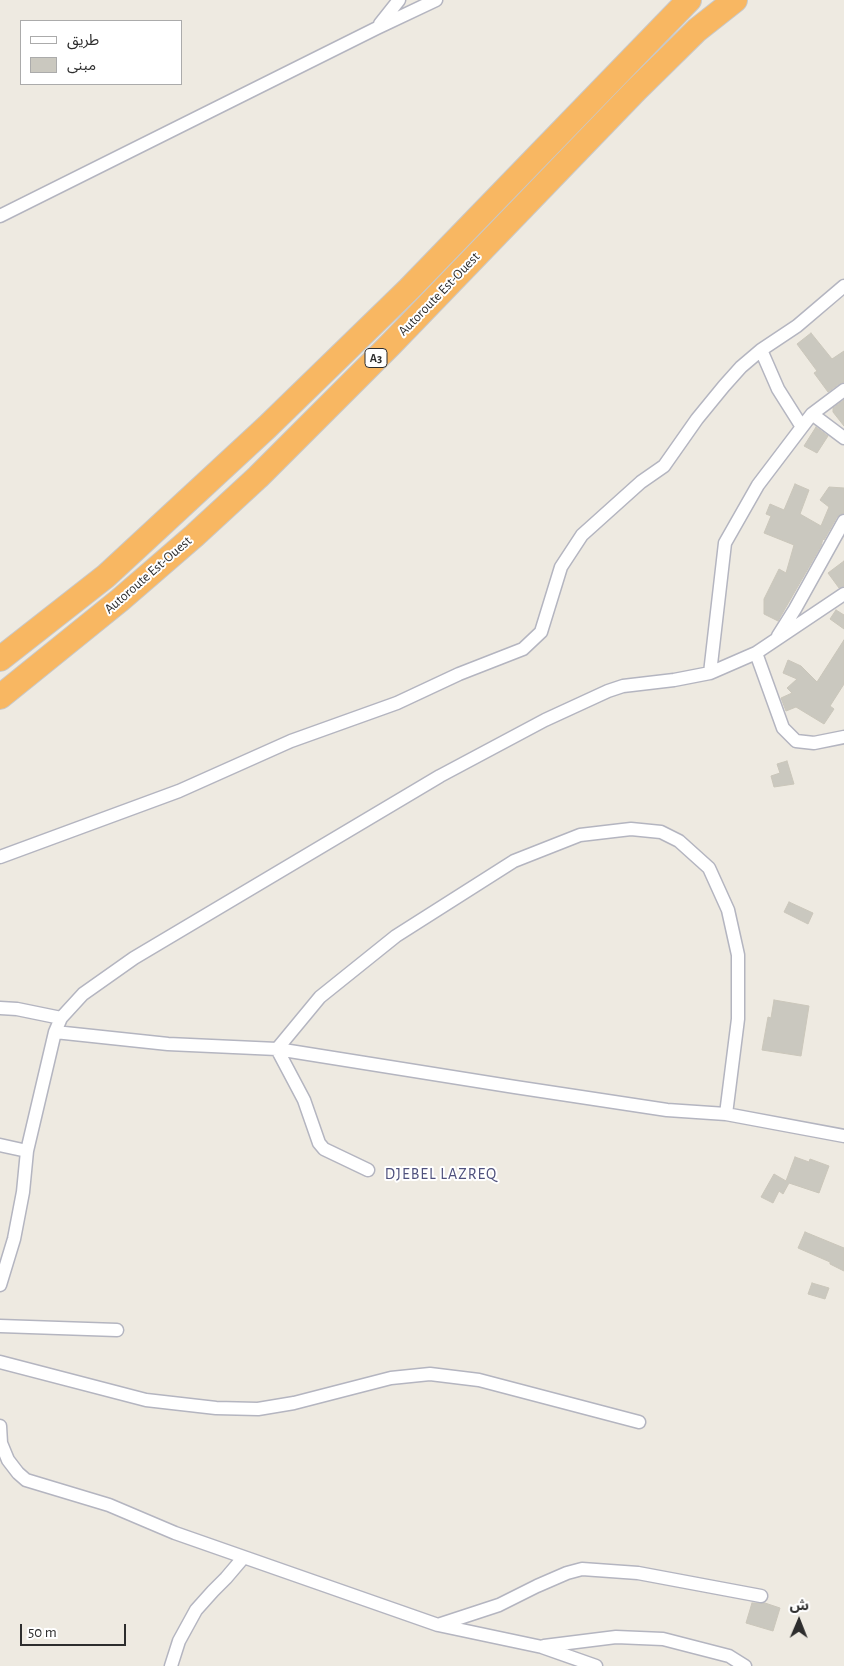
<!DOCTYPE html>
<meta charset="utf-8">
<style>
body{margin:0}
#map{position:relative;width:844px;height:1666px;overflow:hidden;background:#eeeae1;font-family:"Alegreya Sans","Noto Sans Arabic",sans-serif}
canvas{display:block}
.legend{position:absolute;left:20px;top:20px;width:162px;height:65px;box-sizing:border-box;background:#fff;border:1px solid #ababab;margin:0;padding:6px 9px;list-style:none;font-size:15px;color:#2d2d2d}
.legend li{display:flex;align-items:center;gap:10px;height:25px}
.legend b{width:25px;border:1px solid #ababab}
.north{position:absolute;left:774px;top:1596px;width:50px;height:50px;-webkit-text-stroke:4px #fff;paint-order:stroke;rotate:1deg;font-size:14px;font-weight:700;line-height:20px;text-align:center;color:#2d2d2d}
.north::after{content:'';display:block;margin:auto;width:18px;height:22px;background:#2d2d2d;clip-path:polygon(50% 0,100% 100%,50% 72%,0 100%)}
.scale{position:absolute;left:20px;top:1624px;width:106px;height:22px;box-sizing:border-box;border:2px solid #2d2d2d;border-top:0;padding-left:6px;font-size:15px;line-height:18px;white-space:nowrap;color:#2d2d2d;-webkit-text-stroke:4px #fff;paint-order:stroke}
</style>
<div id="map">
<canvas width="844" height="1666"></canvas>
<ul class="legend">
<li><b style="height:6px;background:#fff"></b>طريق</li>
<li><b style="height:14px;background:#cac8bf"></b>مبنى</li>
</ul>
<div class="north">ش</div>
<div class="scale">50 m</div>
</div>
<script>
const c = document.querySelector('canvas').getContext('2d');
c.lineJoin = 'round';
function fillPath(path, color) { c.fillStyle = color; c.fill(path, 'evenodd'); }
const toPath = rows => new Path2D(rows.map(r => 'M' + r).join(''));
function strokePath(path, color, width, dash) { c.strokeStyle = color; c.lineWidth = width; c.lineCap = dash ? 'butt' : 'round'; c.setLineDash(dash || []); c.stroke(path); }
function drawText(font, color, halo, rows, align = 'center') {
  c.font = font + ' "Alegreya Sans",sans-serif'; c.lineWidth = 4; c.setLineDash([]); c.textBaseline = 'middle'; c.strokeStyle = halo; c.fillStyle = color; for (const [text, x, y, turn = 0] of rows) {
    c.save(); c.translate(x, y); c.rotate((+turn || 0) * Math.PI / 180); c.textAlign = isNaN(turn) ? turn : align; if (halo) c.strokeText(text, 0, 0); c.fillText(text, 0, 0); c.restore();
  }
}
const building = toPath([
 [811,333,832,359,844,351,844,382,839,384,828,392,814,373,817,371,797,344,811,333],
 [844,400,844,426,833,412,833,408,844,400],
 [816,427,828,436,817,453,804,446,816,427],
 [795,484,809,490,800,514,821,526,829,507,820,500,829,487,844,488,844,513,837,517,824,540,823,539,821,546,778,621,764,614,764,599,779,569,786,573,794,545,764,533,771,516,766,514,770,504,784,510,795,484],
 [844,561,844,586,839,588,828,573,844,561],
 [836,610,844,615,844,629,830,619,836,610],
 [844,640,844,684,830,706,834,709,824,724,796,707,786,711,781,698,792,693,787,688,797,679,783,673,788,660,801,666,817,682,844,640],
 [787,761,794,784,774,787,771,776,780,773,777,764,787,761],
 [789,902,813,913,808,924,784,912,789,902],
 [774,1000,809,1006,801,1056,762,1050,768,1017,771,1018,774,1000],
 [795,1157,809,1162,810,1159,829,1166,819,1193,789,1183,783,1194,779,1191,773,1203,761,1197,774,1174,786,1181,795,1157],
 [805,1232,844,1248,844,1271,830,1264,830,1262,798,1248,805,1232],
 [812,1283,829,1288,825,1299,808,1294,812,1283],
 [752,1603,765,1603,780,1608,773,1631,746,1623,752,1603]
]);
fillPath(building, '#cac8bf');
strokePath(building, '#cac6ba', 1);
const street = toPath([
 [380,24,399,0],
 [0,216,377,28,436,0],
 [761,350,778,389,802,427],
 [812,414,844,438],
 [778,636,795,609,844,521],
 [756,653,783,728,796,741,814,743,844,737],
 [710,673,725,543,758,485,802,427,812,414,844,390],
 [0,857,179,791,291,741,397,703,459,674,523,649,541,632,561,567,582,535,641,482,664,466,697,419,724,386,741,367,761,350,797,326,844,286],
 [0,1008,17,1009,61,1018],
 [55,1032,168,1044,277,1049,515,1087,667,1110,726,1114,844,1136],
 [0,1145,27,1151],
 [368,1170,324,1149,319,1143,304,1100,277,1049,320,997,396,936,514,861,580,835,631,829,661,832,679,841,709,868,728,910,738,955,738,1019,726,1114],
 [0,1285,14,1239,23,1192,27,1151,55,1032,61,1018,83,994,134,958,440,776,545,720,608,691,623,686,674,680,710,673,756,653,844,594],
 [0,1326,117,1330],
 [0,1362,146,1400,216,1408,258,1409,294,1403,391,1378,430,1374,479,1380,639,1422],
 [0,1426,1,1443,8,1460,18,1473,26,1480,109,1505,175,1533,438,1625,542,1647,596,1666],
 [438,1625,499,1605,537,1586,567,1573,582,1569,638,1573,761,1596],
 [544,1646,616,1637,663,1639,729,1656,745,1666],
 [171,1666,179,1641,196,1610,213,1591,226,1578,243,1558]
]);
const highway = toPath([
 [0,659,106,576,267,427,409,289,689,0],
 [0,697,120,600,194,536,258,477,391,344,636,90,697,30,735,0]
]);
strokePath(street, '#b4b5c0', 15);
strokePath(highway, '#c8c8c8', 26);
strokePath(street, '#fff', 12);
strokePath(highway, '#f8b762', 24);
for (const [x, y, w] of [
 [376,358,22]
]) { const box = new Path2D(); box.roundRect(x - w / 2, y - 9.5, w, 19, 4); c.fillStyle = '#fff'; c.fill(box); strokePath(box, '#2d2d2d', 1); }
drawText('bold 12px', '#2d2d2d', null, [
 ["A3",376,358]
]);
drawText('14px', '#2d2d2d', '#fff', [
 ["Autoroute Est-Ouest",439,294,-46],
 ["Autoroute Est-Ouest",148,575,-41]
]);
c.letterSpacing = '1px';
drawText('16px', '#4f517d', '#fff', [
 ["DJEBEL LAZREQ",441,1174]
]);
c.letterSpacing = '0px';
</script>
